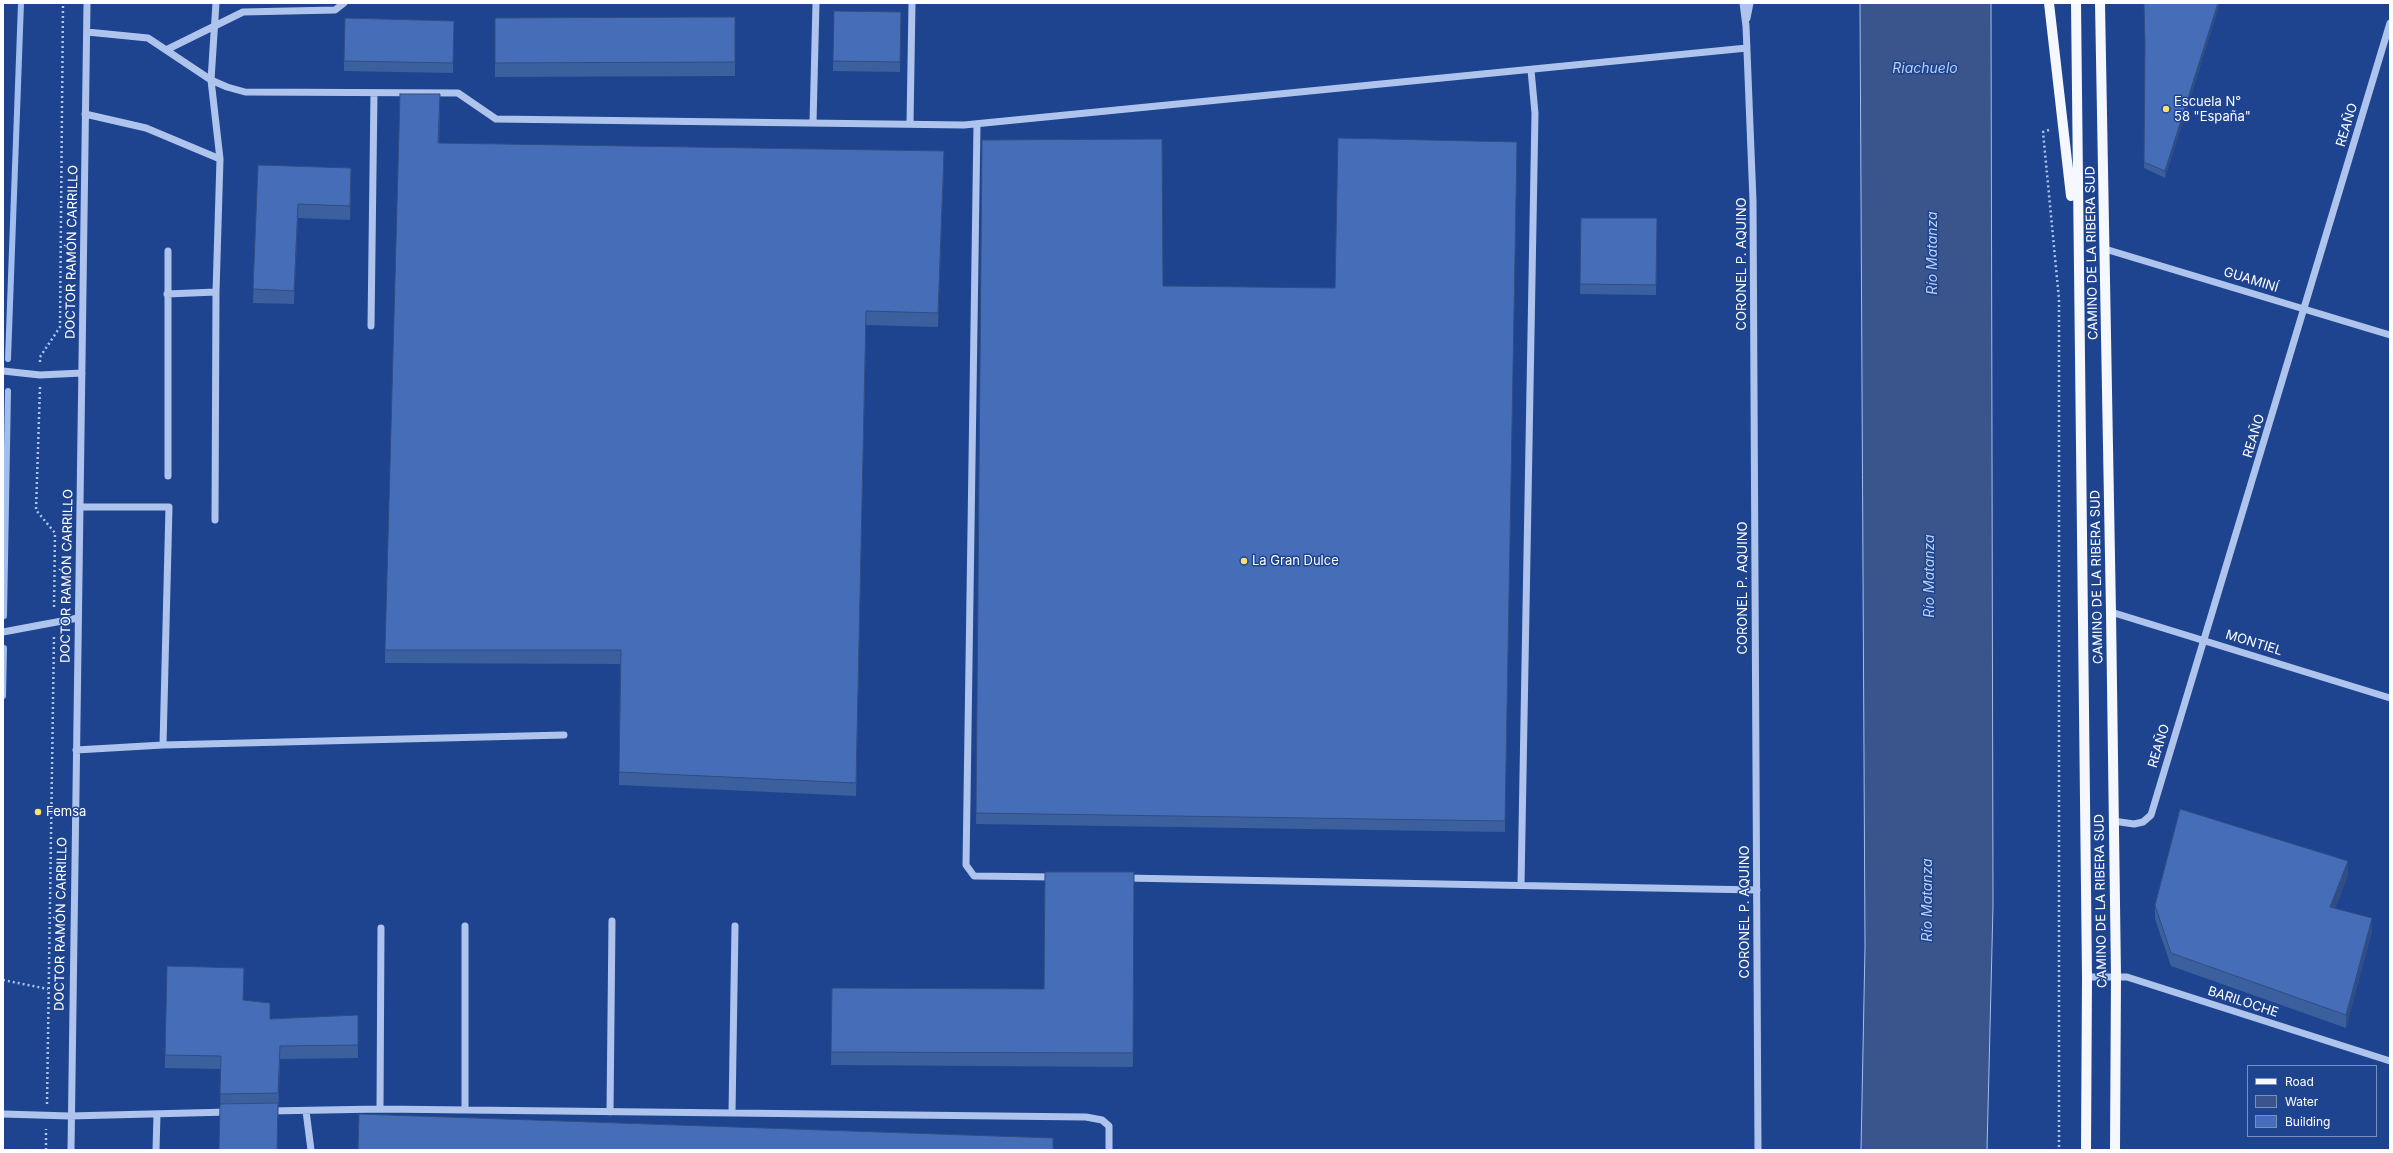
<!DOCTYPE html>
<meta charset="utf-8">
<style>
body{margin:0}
#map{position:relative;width:2393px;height:1153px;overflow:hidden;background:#1e4490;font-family:Inter,sans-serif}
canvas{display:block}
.frame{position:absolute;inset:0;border:4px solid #fff;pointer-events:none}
.legend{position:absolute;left:2247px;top:1065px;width:130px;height:72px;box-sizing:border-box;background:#1e4490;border:1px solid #788fbc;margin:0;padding:5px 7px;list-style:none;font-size:12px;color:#fff}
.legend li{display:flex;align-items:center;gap:8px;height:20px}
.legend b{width:20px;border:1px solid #788fbc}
</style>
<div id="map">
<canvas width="2393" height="1153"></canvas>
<div class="frame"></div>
<ul class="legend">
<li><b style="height:5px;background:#f5f8ff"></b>Road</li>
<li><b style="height:11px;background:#39558c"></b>Water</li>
<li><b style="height:11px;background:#466eb8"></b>Building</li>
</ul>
</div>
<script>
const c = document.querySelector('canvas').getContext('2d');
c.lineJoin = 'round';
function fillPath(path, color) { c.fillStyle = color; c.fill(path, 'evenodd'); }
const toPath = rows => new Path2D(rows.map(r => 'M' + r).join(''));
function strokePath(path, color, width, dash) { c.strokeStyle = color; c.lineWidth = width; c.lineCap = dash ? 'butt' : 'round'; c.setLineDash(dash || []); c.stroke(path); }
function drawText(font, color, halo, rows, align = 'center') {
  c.font = font + ' Inter,sans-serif'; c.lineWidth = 3; c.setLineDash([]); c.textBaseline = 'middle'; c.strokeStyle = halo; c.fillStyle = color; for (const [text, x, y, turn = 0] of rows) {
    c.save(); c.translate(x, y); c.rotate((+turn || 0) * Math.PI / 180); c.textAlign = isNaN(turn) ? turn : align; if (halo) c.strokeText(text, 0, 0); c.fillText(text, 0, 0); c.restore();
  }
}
const water = toPath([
 [1860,3,1991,3,1993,906,1987,1150,1861,1150,1865,947,1860,3]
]);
fillPath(water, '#39558c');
strokePath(water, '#a1beef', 1);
strokePath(toPath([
 [8,359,21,3],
 [4,616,8,391],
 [3,696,4,648]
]), '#a1beef', 6);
strokePath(toPath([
 [2049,130,2043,132,2059,299,2059,1150],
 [40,362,40,357,60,327,63,3],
 [40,387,36,510,55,533,54,610],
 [3,980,48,989],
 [47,1104,54,635],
 [46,1150,46,1129]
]), '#aec4ed', 2.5, [2, 3]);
strokePath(toPath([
 [216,3,211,80,220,159],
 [1743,3,1746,26,1753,201,1758,1150],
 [1747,18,1750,3],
 [87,32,148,38,211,80,227,87,245,92,458,93,496,119,964,125,1747,48],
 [166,50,243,12,335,10,344,3],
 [85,114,146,128,220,159,216,292,215,520],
 [813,123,816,3],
 [910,124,912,3],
 [977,124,966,865,974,876,1054,877],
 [2105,249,2390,335],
 [168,251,168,476],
 [167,294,216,292],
 [371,326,374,93],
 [3,371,40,375,82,373],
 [80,507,169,507,163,745],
 [2111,612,2390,698],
 [3,632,78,618],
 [76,750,163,745,564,735],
 [2113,821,2134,824,2143,822,2151,815,2390,23],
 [1125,878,1757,890],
 [1521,885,1535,113,1531,70],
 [2087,977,2127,977,2390,1061],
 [380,1109,381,928],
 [465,1110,465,926],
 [269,1111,380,1109,1086,1117,1102,1120,1109,1126,1109,1150],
 [306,1111,311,1150],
 [610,1112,612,921],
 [732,1113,735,926],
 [3,1114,70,1116,229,1112],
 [71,1150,87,3],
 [156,1150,157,1114]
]), '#aec4ed', 7);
strokePath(toPath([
 [2049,3,2071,196],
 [2076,3,2087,977,2086,1150],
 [2100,3,2111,612,2116,976,2115,1150]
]), '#f5f8ff', 10);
fillPath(toPath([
 [2144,3,2220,3,2165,178,2144,168,2145,48],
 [901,12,900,72,833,71,833,61],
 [735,17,735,76,495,77,495,18],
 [454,21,453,73,344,71,344,61],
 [440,107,439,144,944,164,938,327,866,325,856,796,619,785,620,664,385,663,385,650],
 [982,140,1163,286,1335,288,1517,142,1505,832,976,824],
 [258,165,351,182,350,220,298,218,294,304,253,303],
 [1581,218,1657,218,1656,295,1580,294],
 [1134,872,1133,1067,831,1065,832,988,1044,989],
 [2348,875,2335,908,2372,931,2346,1028,2171,966,2155,919,2155,905],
 [244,1000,270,1019,358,1015,358,1058,280,1059,277,1150,219,1150,221,1069,165,1068,165,1055]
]), '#3c5f9e');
fillPath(toPath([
 [2218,3,2220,3,2165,178,2165,171],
 [944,151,944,164,938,327,938,313],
 [351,168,351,182,350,220,350,206],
 [298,204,298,218,294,304,294,291],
 [2348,861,2348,875,2330,921,2330,907],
 [2372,918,2372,931,2346,1028,2346,1015]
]), '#314d81');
const building = toPath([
 [2144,3,2218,3,2165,171,2144,162,2145,43,2144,3],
 [834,11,901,12,900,62,833,61,834,11],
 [735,17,735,62,495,63,495,18,735,17],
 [345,18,454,21,453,63,344,61,345,18],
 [400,94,440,94,438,143,944,151,938,313,866,311,856,783,619,772,621,650,385,650,400,94],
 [1338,138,1517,142,1505,821,976,813,982,140,1162,139,1163,286,1335,288,1338,138],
 [258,165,351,168,350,206,298,204,294,291,253,289,258,165],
 [1581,218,1657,218,1656,285,1580,284,1581,218],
 [2180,809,2348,861,2330,907,2372,918,2346,1015,2171,953,2155,905,2180,809],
 [1045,872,1134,872,1133,1053,831,1052,832,988,1044,989,1045,872],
 [167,966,244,968,243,1000,270,1003,270,1019,358,1015,358,1045,280,1046,278,1093,220,1094,221,1056,165,1055,167,966],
 [278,1103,277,1150,219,1150,220,1104,278,1103],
 [359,1114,1053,1138,1053,1150,358,1150,359,1114]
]);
fillPath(building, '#466eb8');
strokePath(building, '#314d81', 1);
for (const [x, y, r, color] of [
 [2166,109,4,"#fce16d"],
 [1244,561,4,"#fce16d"],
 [38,812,4,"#fce16d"]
]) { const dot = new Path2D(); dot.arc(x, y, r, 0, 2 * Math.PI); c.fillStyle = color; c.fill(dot); strokePath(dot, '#1e4490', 1.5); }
drawText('13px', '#fff', '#1e4490', [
 ["Escuela N°",2174,102],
 ["58 \"España\"",2174,117],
 ["La Gran Dulce",1252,561],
 ["Femsa",46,812]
], 'left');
drawText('13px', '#fff', '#1e4490', [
 ["REAÑO",2347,125,-73],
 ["DOCTOR RAMÓN CARRILLO",72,252,-89],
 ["CAMINO DE LA RIBERA SUD",2092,253,-91],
 ["CORONEL P. AQUINO",1742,264,-90],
 ["GUAMINÍ",2251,280,17],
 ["REAÑO",2254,436,-73],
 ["DOCTOR RAMÓN CARRILLO",67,576,-89],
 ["CAMINO DE LA RIBERA SUD",2097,577,-91],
 ["CORONEL P. AQUINO",1743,588,-90],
 ["MONTIEL",2254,643,17],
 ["REAÑO",2159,746,-73],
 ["CAMINO DE LA RIBERA SUD",2101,901,-91],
 ["CORONEL P. AQUINO",1745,912,-90],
 ["DOCTOR RAMÓN CARRILLO",61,924,-89],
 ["BARILOCHE",2243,1002,18]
]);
drawText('italic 14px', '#bacff4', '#1e4490', [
 ["Riachuelo",1925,69],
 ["Río Matanza",1933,253,-90],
 ["Río Matanza",1930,576,-90],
 ["Río Matanza",1928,900,-90]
]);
</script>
